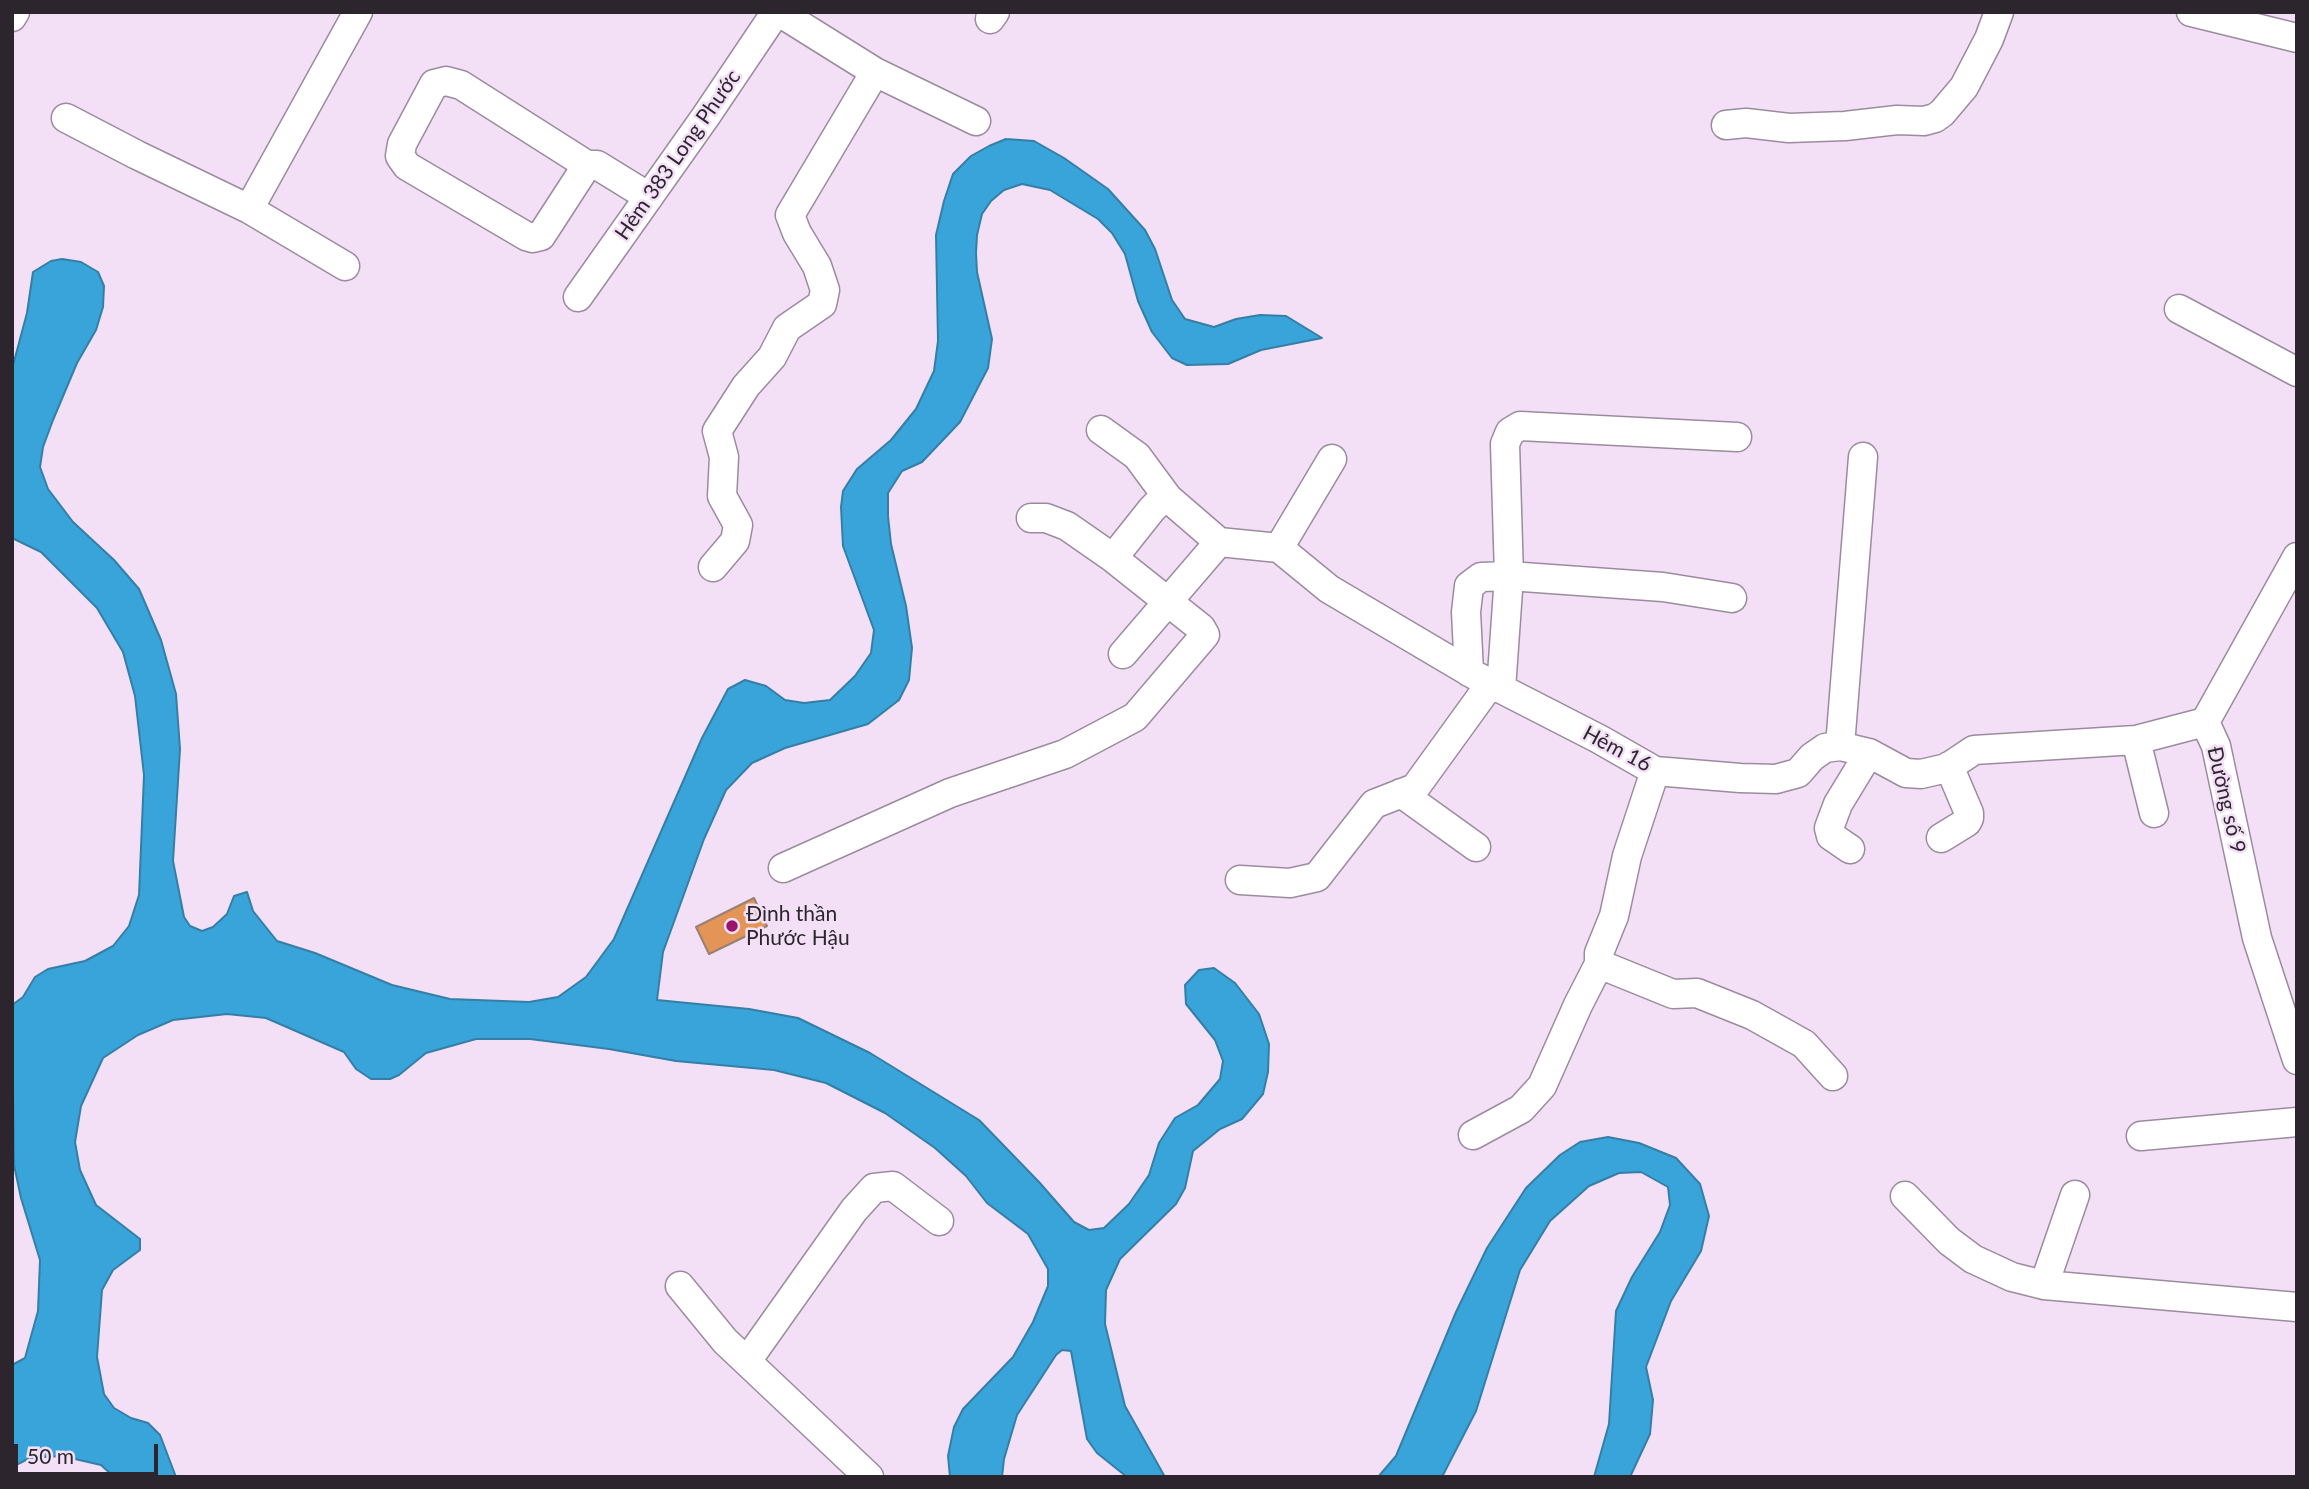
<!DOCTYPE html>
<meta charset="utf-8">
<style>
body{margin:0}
#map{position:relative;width:2309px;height:1489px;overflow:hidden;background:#f3e0f6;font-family:Lato,sans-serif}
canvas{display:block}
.frame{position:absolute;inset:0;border:14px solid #2c252d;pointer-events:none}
.scale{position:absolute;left:14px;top:1444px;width:144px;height:32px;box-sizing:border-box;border:4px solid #2c252d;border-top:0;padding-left:9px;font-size:21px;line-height:24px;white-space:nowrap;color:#2c252d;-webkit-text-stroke:5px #f3e0f6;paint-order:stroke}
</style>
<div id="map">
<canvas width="2309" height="1489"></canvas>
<div class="frame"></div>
<div class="scale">50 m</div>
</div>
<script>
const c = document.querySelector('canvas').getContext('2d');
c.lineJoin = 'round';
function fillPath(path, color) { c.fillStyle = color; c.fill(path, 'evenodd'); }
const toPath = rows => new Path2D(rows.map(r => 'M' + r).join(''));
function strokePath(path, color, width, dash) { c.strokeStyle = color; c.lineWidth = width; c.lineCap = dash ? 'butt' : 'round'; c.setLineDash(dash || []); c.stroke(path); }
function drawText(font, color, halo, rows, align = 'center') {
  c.font = font + ' Lato,sans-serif'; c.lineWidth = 5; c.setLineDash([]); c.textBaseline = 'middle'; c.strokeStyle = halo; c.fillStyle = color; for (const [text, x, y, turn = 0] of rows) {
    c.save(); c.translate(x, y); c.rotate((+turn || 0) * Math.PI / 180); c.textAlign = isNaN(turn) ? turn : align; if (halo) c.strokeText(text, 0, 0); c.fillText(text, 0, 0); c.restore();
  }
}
const water = toPath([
 [1006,139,1034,141,1064,158,1108,189,1145,230,1155,249,1172,300,1185,319,1214,327,1236,319,1260,315,1286,316,1322,338,1261,350,1228,364,1187,365,1172,358,1152,332,1138,301,1125,254,1112,233,1098,219,1050,190,1022,184,1004,190,991,201,982,214,977,235,976,253,977,272,992,339,988,368,960,422,922,462,902,471,888,493,888,516,891,544,906,606,912,648,909,680,899,700,868,724,785,748,752,763,726,790,704,839,663,952,657,1000,749,1009,798,1018,870,1053,979,1120,1039,1182,1074,1222,1089,1230,1104,1228,1129,1204,1149,1175,1159,1143,1175,1118,1198,1105,1220,1079,1223,1061,1215,1040,1186,1004,1185,985,1199,970,1214,968,1235,983,1259,1014,1269,1044,1268,1072,1263,1094,1242,1119,1220,1129,1193,1151,1185,1188,1176,1204,1120,1259,1106,1290,1105,1324,1125,1406,1165,1477,1127,1477,1097,1453,1087,1439,1071,1351,1062,1350,1056,1355,1017,1415,1004,1459,1002,1477,950,1477,948,1456,954,1427,963,1409,1013,1357,1033,1322,1048,1286,1048,1269,1028,1234,987,1203,966,1176,935,1148,885,1113,826,1083,774,1070,676,1061,609,1049,530,1039,476,1039,426,1053,399,1075,390,1079,371,1079,356,1069,344,1052,266,1018,227,1014,173,1020,138,1035,103,1058,81,1106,75,1142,80,1170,96,1205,140,1239,140,1250,113,1270,102,1290,97,1357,104,1394,114,1408,131,1418,148,1423,160,1435,176,1477,114,1477,101,1465,62,1456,30,1458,12,1467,12,1365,25,1358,38,1311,40,1260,21,1198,14,1165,12,1005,23,997,35,977,48,969,85,961,113,946,129,926,139,895,144,775,135,696,123,652,97,608,41,552,12,538,12,369,27,313,33,272,51,261,62,259,81,262,98,272,104,286,103,307,96,330,77,363,53,420,43,447,40,467,48,489,73,522,114,560,139,589,161,640,176,694,180,749,173,861,184,917,190,926,202,931,213,927,227,914,234,896,247,892,253,911,277,941,315,953,392,985,450,999,529,1002,558,997,586,977,614,939,702,738,728,689,745,680,766,686,785,700,804,703,830,700,855,676,871,653,874,630,843,546,841,507,843,491,857,469,891,440,916,409,934,371,938,341,936,235,944,201,953,174,971,156,989,146,1006,139],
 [1608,1137,1639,1143,1676,1158,1700,1184,1709,1216,1701,1251,1671,1301,1646,1367,1653,1400,1650,1434,1630,1477,1594,1477,1609,1424,1616,1311,1632,1277,1660,1232,1670,1205,1668,1187,1641,1172,1619,1173,1589,1186,1550,1221,1520,1270,1476,1411,1442,1477,1378,1477,1396,1456,1456,1312,1487,1248,1526,1188,1560,1155,1580,1142,1608,1137]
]);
fillPath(water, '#39a4da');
strokePath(water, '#357ea6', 2);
const building = toPath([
 [754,898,767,926,709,954,696,927,754,898]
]);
fillPath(building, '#e49457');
strokePath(building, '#988171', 2);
const minor = toPath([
 [779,12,875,72,976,121],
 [2191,12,2297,38],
 [12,17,15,12],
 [990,19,995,12],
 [66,118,137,155,249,209],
 [1726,125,1746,123,1789,128,1845,126,1897,120,1924,121,1935,118,1942,113,1964,87,1989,39,1999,12],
 [587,165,541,236,533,238,526,236,407,166,400,156,402,144,434,84,446,81,461,85,587,165,597,165,649,197],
 [345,266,249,209,358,12],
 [578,297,706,116,776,12],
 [2179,309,2297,372],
 [1101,430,1137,456,1168,498,1219,542,1279,548,1329,589,1478,677,1599,739,1655,771,1740,778,1776,779,1798,773,1812,757,1825,748,1840,746,1869,753,1906,773,1921,774,1947,768,1974,750,2136,740,2205,722],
 [1279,548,1332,459],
 [1113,558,1152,509,1161,500,1168,498],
 [713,567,735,541,738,525,722,496,724,457,717,431,746,386,772,357,787,328,822,304,825,290,817,266,797,233,790,215,875,72],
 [1123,654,1219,542],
 [1469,672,1466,612,1469,586,1481,577,1509,576,1663,587,1732,598],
 [1501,689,1509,576,1505,444,1510,432,1520,426,1737,437],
 [2205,722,2216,746,2257,938,2297,1060],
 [2205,722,2297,557],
 [2136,740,2154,813],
 [1840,746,1863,457],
 [1655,771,1627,856,1614,916,1599,953,1599,964,1673,994,1697,993,1752,1015,1804,1044,1833,1076],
 [1401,793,1476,847],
 [1941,838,1967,822,1969,818,1969,813,1949,766],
 [1850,849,1831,836,1829,828,1838,804,1869,753],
 [783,868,950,793,1065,754,1135,717,1205,635,1201,628,1113,558,1067,526,1046,518,1031,518],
 [1240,880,1290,883,1317,877,1374,804,1415,788,1491,683],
 [1473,1135,1521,1109,1542,1086,1578,1005,1599,964],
 [2141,1136,2297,1122],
 [1905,1196,1949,1241,1973,1259,2012,1277,2044,1285,2297,1307],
 [2044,1285,2075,1195],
 [680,1286,725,1341,869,1477],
 [747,1361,854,1210,874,1188,893,1186,939,1221]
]);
strokePath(minor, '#9c8b9f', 31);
strokePath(minor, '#fff', 28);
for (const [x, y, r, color] of [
 [732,926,7,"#98156b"]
]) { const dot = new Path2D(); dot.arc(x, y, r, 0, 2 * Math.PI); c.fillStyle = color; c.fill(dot); strokePath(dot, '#f3e0f6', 2.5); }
drawText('21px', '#2c252d', '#f3e0f6', [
 ["Hẻm 383 Long Phước",678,155,-55],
 ["Hẻm 16",1617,749,28],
 ["Đường số 9",2226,800,77]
]);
drawText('21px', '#2c252d', '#f3e0f6', [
 ["Đình thần",746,914],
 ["Phước Hậu",746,938]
], 'left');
</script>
